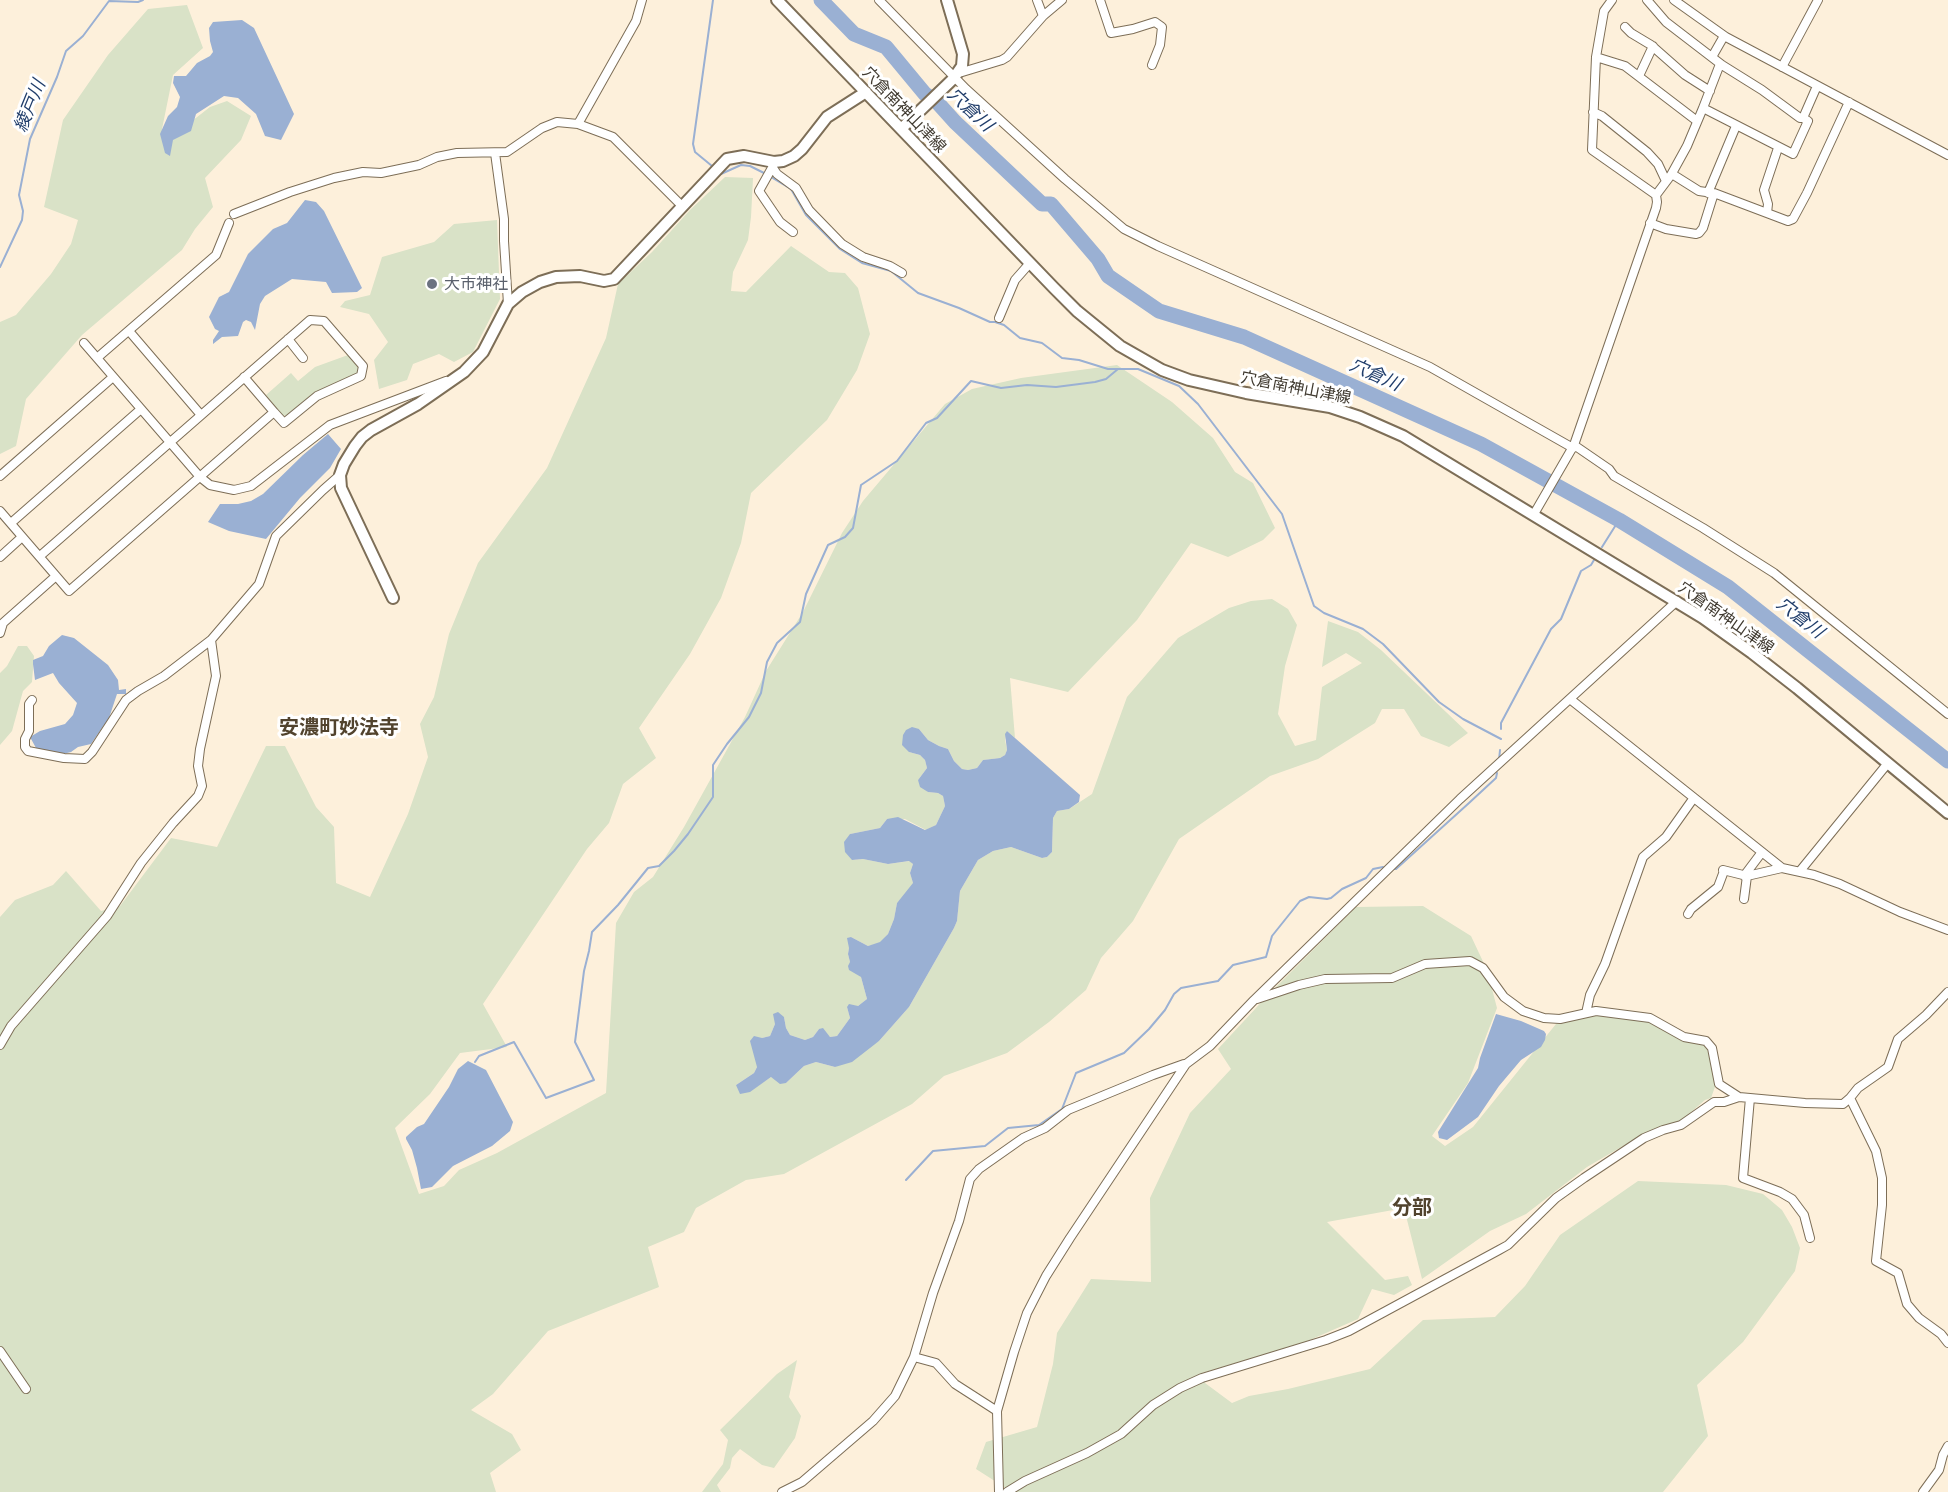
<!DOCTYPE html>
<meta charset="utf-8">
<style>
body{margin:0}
canvas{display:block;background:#fdf0db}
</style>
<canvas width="1948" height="1492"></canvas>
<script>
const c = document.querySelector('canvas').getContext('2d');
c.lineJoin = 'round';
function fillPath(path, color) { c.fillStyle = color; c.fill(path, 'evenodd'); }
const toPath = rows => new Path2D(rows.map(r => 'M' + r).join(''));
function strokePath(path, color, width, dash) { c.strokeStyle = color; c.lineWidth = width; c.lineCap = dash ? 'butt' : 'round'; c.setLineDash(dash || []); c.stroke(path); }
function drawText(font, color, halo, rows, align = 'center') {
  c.font = font + ' Raleway,"Noto Sans JP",sans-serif'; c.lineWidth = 6; c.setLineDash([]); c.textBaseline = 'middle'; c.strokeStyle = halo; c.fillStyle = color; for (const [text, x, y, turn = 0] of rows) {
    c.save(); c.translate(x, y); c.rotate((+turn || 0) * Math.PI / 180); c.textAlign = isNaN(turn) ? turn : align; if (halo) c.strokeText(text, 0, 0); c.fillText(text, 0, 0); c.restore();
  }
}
fillPath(toPath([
 [187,5,203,48,173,75,162,129,174,135,210,107,227,101,251,116,241,140,205,178,213,207,195,229,182,250,82,335,26,399,16,446,0,454,0,322,16,315,51,274,71,244,78,220,44,207,63,120,108,55,148,9],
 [725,177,753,178,751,217,748,240,733,272,731,291,746,292,791,246,829,272,845,273,858,288,870,334,857,370,827,420,751,493,741,543,721,598,690,654,639,728,656,758,623,784,609,823,587,849,483,1004,507,1047,460,1053,430,1094,395,1128,419,1194,444,1186,459,1170,497,1153,606,1093,616,923,634,892,653,877,684,827,745,717,766,671,803,612,842,533,863,501,945,404,972,389,1021,378,1117,365,1172,402,1213,438,1235,472,1253,483,1275,528,1263,540,1228,557,1191,543,1137,620,1068,692,1010,678,1015,738,1007,731,1005,740,1007,750,1005,755,1000,758,983,760,977,768,968,770,962,769,954,761,948,749,939,746,928,740,919,729,909,752,920,755,925,760,927,768,918,780,928,792,938,793,943,796,945,806,936,825,926,830,905,819,887,819,880,828,850,834,852,860,863,859,888,864,910,861,913,864,910,873,913,883,912,888,897,903,894,919,888,934,880,943,868,946,851,937,848,954,850,962,861,977,867,999,858,1006,847,1007,850,1018,837,1036,830,1037,819,1029,813,1037,805,1040,790,1035,786,1028,784,1017,775,1024,770,1036,762,1038,757,1067,754,1073,736,1085,750,1091,771,1077,786,1083,804,1066,816,1062,835,1067,879,1041,909,1007,954,928,957,921,960,891,978,860,993,851,1011,847,1042,858,1047,857,1052,852,1053,818,1057,811,1069,809,1092,794,1127,697,1178,638,1229,608,1251,601,1272,599,1288,609,1297,625,1285,666,1278,714,1295,746,1316,740,1322,687,1362,663,1346,653,1322,667,1328,621,1358,632,1381,650,1468,733,1449,747,1421,736,1404,709,1382,709,1375,723,1318,759,1270,776,1179,839,1133,921,1101,958,1086,990,1049,1022,1007,1053,944,1076,912,1104,784,1174,746,1180,696,1208,684,1232,648,1247,659,1287,548,1331,493,1394,471,1410,512,1434,521,1450,490,1473,496,1492,0,1492,0,917,15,900,53,885,66,871,101,911,120,906,171,838,217,847,266,746,285,746,316,807,334,827,336,883,370,897,408,814,428,757,420,724,434,697,449,634,478,563,547,468,606,338,618,284,652,252,690,210],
 [497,220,500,299,473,352,454,362,439,354,413,364,407,380,379,389,374,360,388,342,369,314,340,307,345,301,370,295,382,257,434,242,454,224],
 [348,355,359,367,358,373,314,395,285,416,282,415,266,395,291,373,298,381,315,367],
 [18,646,27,646,34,656,32,682,23,691,12,731,0,745,0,673,7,666],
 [1423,906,1471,936,1487,970,1497,1008,1468,1083,1432,1136,1445,1146,1473,1127,1556,1024,1595,1015,1649,1021,1681,1039,1704,1045,1707,1049,1712,1064,1716,1084,1711,1098,1705,1100,1682,1120,1647,1132,1587,1167,1526,1214,1490,1231,1422,1279,1404,1208,1327,1222,1385,1280,1408,1276,1412,1285,1394,1295,1372,1289,1358,1319,1303,1343,1202,1373,1205,1383,1232,1403,1249,1396,1288,1389,1370,1369,1423,1320,1495,1317,1525,1286,1560,1235,1638,1181,1726,1185,1763,1194,1782,1210,1792,1227,1800,1248,1795,1271,1743,1342,1697,1385,1708,1436,1663,1492,1012,1492,976,1469,986,1442,1037,1427,1053,1364,1057,1333,1091,1279,1151,1282,1150,1198,1190,1113,1231,1069,1218,1049,1268,995,1356,907],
 [797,1360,789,1397,801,1416,795,1438,774,1468,762,1465,740,1449,732,1458,730,1468,717,1485,721,1492,702,1492,723,1464,728,1440,720,1430,777,1374]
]), '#d9e2c7');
fillPath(toPath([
 [242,20,254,28,294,114,281,140,265,136,256,114,238,98,224,96,196,114,191,131,173,140,170,156,165,153,160,134,168,116,177,107,180,97,173,83,174,76,186,76,197,63,210,56,213,52,210,41,209,28,213,22],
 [305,200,316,202,324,211,362,288,357,292,332,293,326,282,292,279,265,296,260,304,255,330,251,322,246,320,243,322,238,336,222,337,213,344,213,340,219,331,215,329,209,317,219,297,229,292,248,254,273,229,287,223],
 [328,434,341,449,330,468,300,498,266,539,229,531,208,522,220,504,238,504,251,501,263,494,303,455],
 [62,635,74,638,108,665,118,680,119,690,126,689,126,694,117,694,109,718,91,744,78,747,71,752,63,754,42,751,36,748,30,737,40,731,65,724,73,715,77,703,59,683,53,673,35,680,33,664,33,660,43,656,49,646],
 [912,727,919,729,928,740,939,746,948,749,954,761,962,769,968,770,977,768,983,760,1000,758,1005,755,1007,750,1005,734,1007,731,1080,795,1079,802,1069,809,1057,811,1053,818,1052,852,1047,857,1042,858,1011,847,993,851,978,860,960,891,957,921,954,928,909,1007,879,1041,852,1062,835,1067,816,1062,804,1066,786,1083,780,1084,771,1077,750,1092,740,1094,736,1085,754,1073,757,1067,750,1041,754,1036,762,1038,770,1036,775,1024,773,1014,778,1012,784,1017,786,1028,790,1035,805,1040,813,1037,819,1029,823,1028,830,1037,837,1036,850,1018,847,1007,849,1004,858,1006,867,999,861,977,849,970,848,966,850,962,848,954,849,948,847,938,851,937,868,946,880,942,888,934,894,919,897,903,913,883,910,873,913,864,909,861,888,864,863,859,852,860,845,852,844,842,850,834,880,828,887,819,898,817,925,830,936,825,945,806,943,796,938,793,928,792,920,787,918,780,927,768,925,760,920,755,909,752,902,745,903,735,906,730],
 [1496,1014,1521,1021,1544,1031,1546,1034,1545,1040,1541,1047,1521,1060,1499,1086,1478,1117,1447,1140,1439,1138,1438,1132,1478,1068,1480,1058],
 [468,1061,486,1070,513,1122,510,1131,492,1146,453,1166,432,1187,421,1189,417,1168,412,1150,406,1139,406,1137,417,1127,424,1124,449,1087,458,1069]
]), '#9ab0d3');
strokePath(toPath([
 [712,166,695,152,693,144,713,0],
 [721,174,741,165,750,166,766,174],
 [771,177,791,189,806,215,840,249,862,263,891,271,918,293,959,308,990,322,995,322,1004,325,1020,338,1042,343,1062,358,1079,360,1108,369,1138,369,1179,386,1198,404,1282,514,1314,606,1324,613,1363,629,1383,644,1439,702,1463,719,1501,739],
 [0,267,22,220,23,211,19,195,30,139,57,77,66,51,83,36,109,1,138,2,143,0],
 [1602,547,1619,520],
 [1501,729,1501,723,1551,629,1561,619,1581,571,1591,565,1594,560],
 [1499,760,1500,750],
 [1391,869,1396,869,1469,803,1496,778,1497,773],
 [475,1062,479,1056,514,1042,546,1098,594,1080,575,1042,584,971,589,951,592,932,618,905,648,868,659,866,674,851,688,834,713,797,713,765,727,744,749,717,761,693,767,662,777,643,800,622,806,594,828,545,845,537,853,528,861,485,897,461,926,423,937,418,971,381,1001,388,1027,385,1056,387,1095,382,1106,379,1118,369],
 [906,1180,933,1151,985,1146,1008,1128,1039,1125,1062,1109,1076,1073,1124,1053,1149,1029,1165,1010,1174,994,1181,988,1218,981,1233,965,1266,957,1272,936,1300,901,1309,897,1327,899,1331,898,1342,889,1366,878,1373,869,1383,867]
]), '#9ab0d3', 2);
strokePath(toPath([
 [821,0,854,34,886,47,925,94,937,102,955,122,1042,204,1051,204,1098,259,1108,276,1159,311,1244,337,1481,444,1619,520,1728,587,1948,761]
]), '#9ab0d3', 15);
const street = toPath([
 [879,0,966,89,1065,179,1124,229,1158,246,1430,367,1573,448],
 [1037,0,1043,16],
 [1100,0,1111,33,1133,29,1155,22,1162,27,1160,45,1152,65],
 [1612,0,1604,11,1596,57,1592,150,1656,195],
 [1647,0,1666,22,1722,65,1762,90,1800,118,1803,118],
 [1674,0,1726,37,1948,155],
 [1625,27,1631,33,1651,45,1685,75,1710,91],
 [1596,57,1625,66,1697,121],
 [1712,57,1724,36],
 [1782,67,1818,0],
 [959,73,1002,60,1007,57,1043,16,1062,0],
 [1639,76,1653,46],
 [1703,108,1720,64],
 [1593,112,1602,116,1647,152,1658,164,1666,181],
 [578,124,636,21,642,0],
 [495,153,504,219,504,241,508,304],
 [773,166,759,191,780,222,793,232],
 [773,168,777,174,796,188,809,210,842,244,863,257,890,266,902,273],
 [1672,174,1699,191,1713,193],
 [1708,193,1736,126],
 [1767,213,1768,204,1764,190,1778,148],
 [234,214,290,192,334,178,363,172,381,173,419,165,437,157,457,153,507,152,542,128,557,122,578,124,613,137,682,206],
 [229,223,216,255,97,358,200,477,210,485,234,490,251,486,330,425,446,381],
 [1650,223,1666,229,1696,234,1699,233,1703,228,1714,193,1788,221,1793,219,1807,193,1849,102],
 [999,318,1015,280,1030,263],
 [129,331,201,415],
 [288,339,303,358],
 [84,343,97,358],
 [244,377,274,412],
 [1574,445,1609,469,1614,476,1703,528,1774,573,1948,714],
 [0,476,113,377],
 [0,511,69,591,274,412,284,423,317,396,361,376,363,366,324,321,310,320,40,556],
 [1534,514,1574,445,1656,208,1657,202,1656,195,1671,175,1687,146,1703,108,1793,154,1808,121,1803,118,1817,86],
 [11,523,141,409],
 [0,557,22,537],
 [0,633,3,623,56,576],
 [1570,699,1782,868,1814,875,1840,884,1900,912,1948,930],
 [32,700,29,704,29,731,25,739,25,747,28,751,64,758,85,759,92,752,126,700,138,691,164,676,211,640,259,584,276,536,323,490,340,475],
 [1723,870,1747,876,1782,868],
 [1800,871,1888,763],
 [1744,876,1762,852],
 [1744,899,1747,876],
 [1688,914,1691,909,1718,887,1724,871],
 [1257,999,1299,985,1325,979,1392,978,1425,964,1470,961,1483,968,1504,997,1523,1011,1544,1018,1560,1019,1596,1011,1650,1018,1684,1037,1706,1041,1712,1048,1719,1084,1739,1097],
 [1586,1013,1590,995,1605,964,1643,857,1666,837,1693,799],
 [0,1045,11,1026,107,916,141,863,173,823,198,796,202,786,198,766,200,749,216,676,211,640],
 [1750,1098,1743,1178,1780,1192,1792,1199,1804,1215,1810,1238],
 [1850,1098,1876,1151,1882,1178,1882,1205,1876,1261,1898,1273,1907,1304,1919,1318,1941,1334,1948,1343],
 [0,1351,26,1389],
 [914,1357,936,1363,955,1384,997,1411],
 [782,1492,802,1482,873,1421,895,1396,914,1357,933,1293,959,1221,970,1179,979,1169,1023,1138,1045,1128,1068,1110,1153,1075,1184,1064],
 [999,1492,997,1411,1014,1352,1027,1313,1046,1276,1070,1238,1186,1064,1210,1046,1254,1000,1460,799,1677,601],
 [1007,1492,1025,1481,1087,1453,1121,1434,1153,1405,1180,1388,1202,1378,1326,1340,1349,1331,1499,1250,1508,1245,1556,1198,1584,1178,1644,1138,1663,1130,1681,1125,1714,1102,1724,1102,1739,1097,1805,1103,1843,1104,1850,1098,1858,1088,1888,1067,1898,1039,1926,1015,1948,992],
 [1923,1492,1939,1470,1943,1455,1948,1446]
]);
const secondary = toPath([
 [777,0,1054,288,1077,311,1120,346,1162,370,1189,380,1246,393,1330,407,1360,417,1403,436,1703,618,1752,653,1797,688,1948,813],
 [901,129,953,79,962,66,963,54,947,0],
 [393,598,341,488,340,475,344,464,355,446,362,437,371,430,418,404,464,372,483,352,508,304,522,292,540,282,556,277,580,276,604,281,614,279,727,159,744,156,774,162,783,161,794,156,802,149,827,117,866,92]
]);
strokePath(street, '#7d6e57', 10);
strokePath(secondary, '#7d6e57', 14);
strokePath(street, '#fff', 8);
strokePath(secondary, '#fff', 10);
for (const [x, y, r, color] of [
 [432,284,6,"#6b7280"]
]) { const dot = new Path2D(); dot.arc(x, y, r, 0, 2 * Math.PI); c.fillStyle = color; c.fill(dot); strokePath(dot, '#fff', 2); }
drawText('16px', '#403a30', '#fff', [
 ["穴倉南神山津線",904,110,46],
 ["穴倉南神山津線",1296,388,11],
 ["穴倉南神山津線",1726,618,35]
]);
drawText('16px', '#5b616d', '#fff', [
 ["大市神社",444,284]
], 'left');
drawText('italic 18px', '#213e6b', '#fff', [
 ["綾戸川",30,106,-68],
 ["穴倉川",970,110,43],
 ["穴倉川",1375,375,24],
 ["穴倉川",1800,618,38]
]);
drawText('bold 20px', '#51432e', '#fff', [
 ["安濃町妙法寺",339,728],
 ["分部",1412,1208]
]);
</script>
